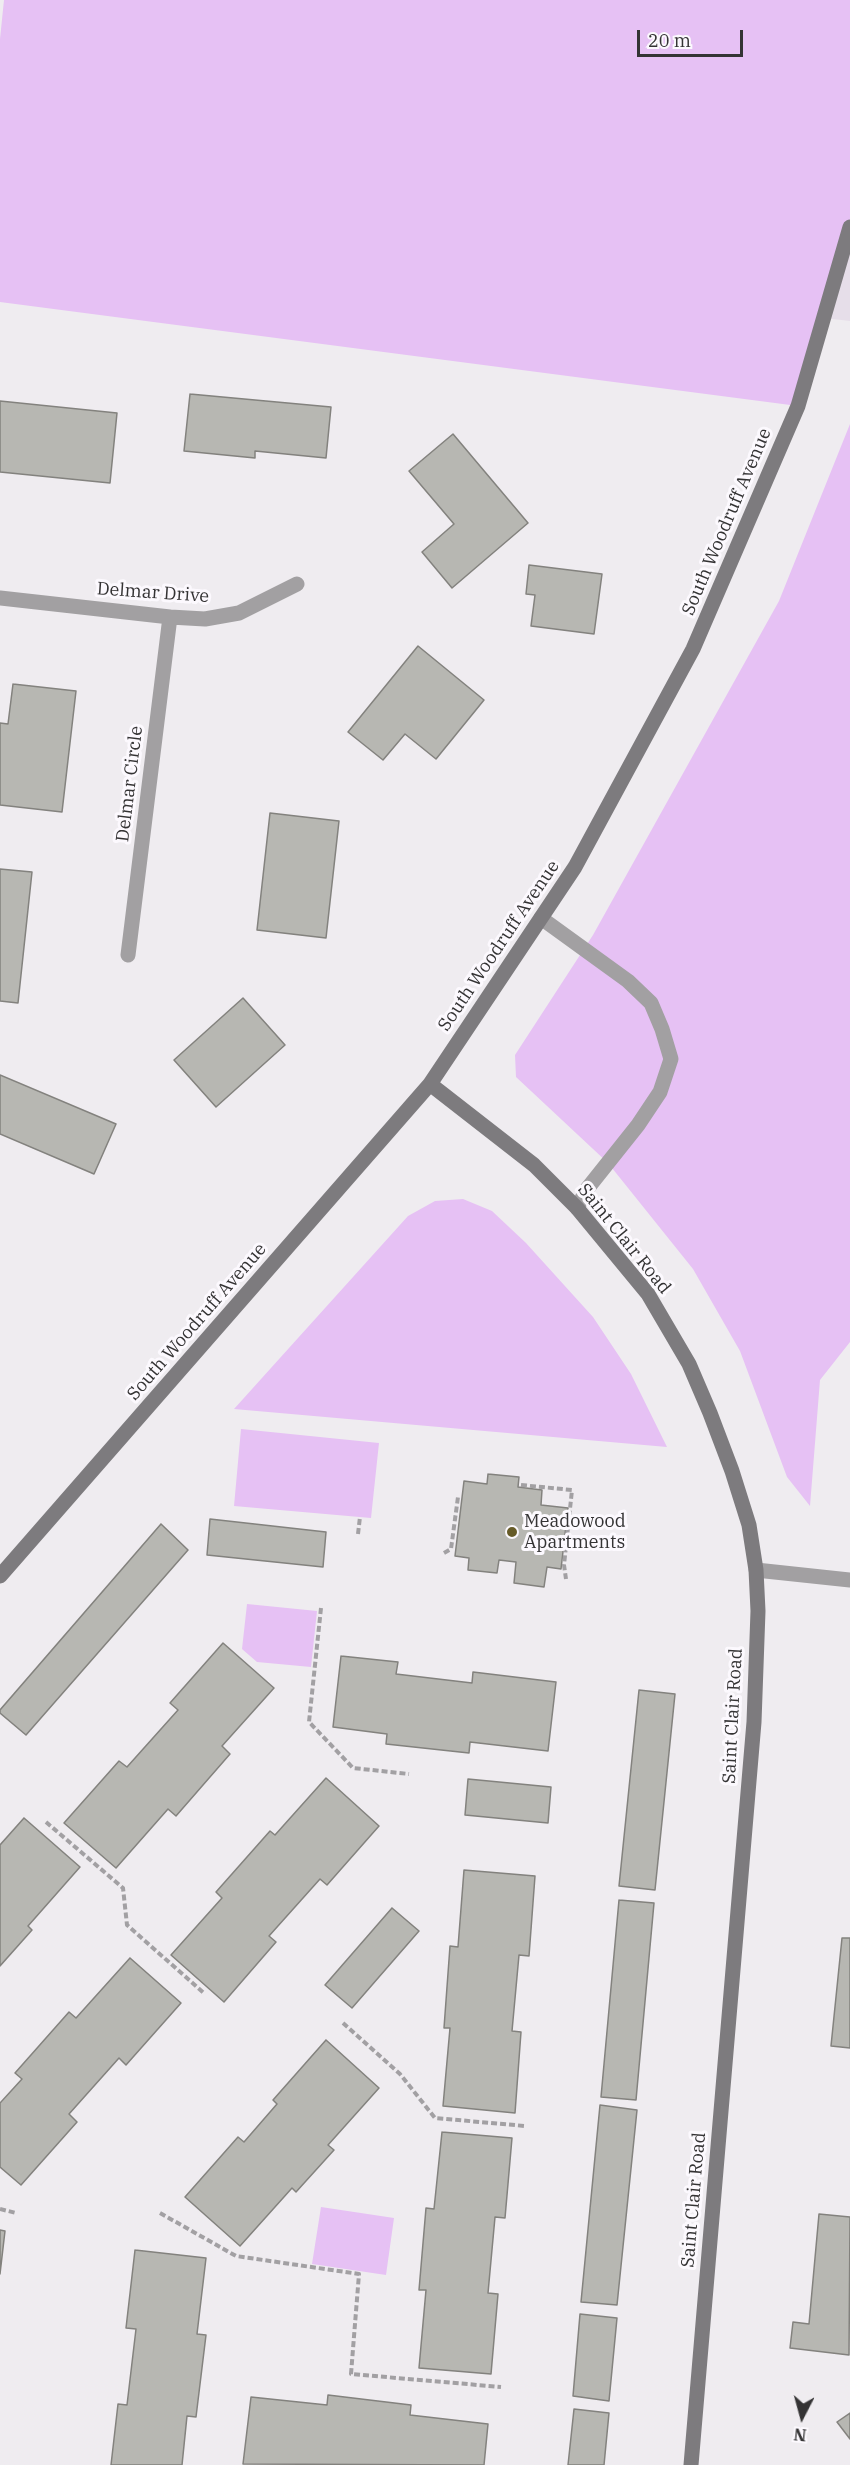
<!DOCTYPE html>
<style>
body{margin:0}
#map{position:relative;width:850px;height:2465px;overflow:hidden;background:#efecf0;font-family:"IBM Plex Serif",serif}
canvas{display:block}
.north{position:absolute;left:772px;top:2387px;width:60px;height:60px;-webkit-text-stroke:4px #fcf9fe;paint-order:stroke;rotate:186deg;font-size:16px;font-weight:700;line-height:24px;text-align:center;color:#343334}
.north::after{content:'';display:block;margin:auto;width:21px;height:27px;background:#343334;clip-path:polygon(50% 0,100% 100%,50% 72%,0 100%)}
.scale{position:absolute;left:637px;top:30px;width:106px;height:27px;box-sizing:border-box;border:3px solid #343334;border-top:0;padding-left:8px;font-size:18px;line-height:21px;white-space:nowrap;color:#343334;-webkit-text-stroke:4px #fcf9fe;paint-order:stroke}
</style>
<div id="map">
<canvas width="850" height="2465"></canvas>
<div class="north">N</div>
<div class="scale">20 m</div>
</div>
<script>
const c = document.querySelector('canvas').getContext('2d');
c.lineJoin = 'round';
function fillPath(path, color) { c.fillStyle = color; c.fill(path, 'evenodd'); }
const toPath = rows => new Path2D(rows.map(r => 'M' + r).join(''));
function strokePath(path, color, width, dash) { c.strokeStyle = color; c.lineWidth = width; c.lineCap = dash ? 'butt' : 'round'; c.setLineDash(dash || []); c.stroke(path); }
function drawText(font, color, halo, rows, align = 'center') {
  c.font = font + ' "IBM Plex Serif",serif'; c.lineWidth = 6; c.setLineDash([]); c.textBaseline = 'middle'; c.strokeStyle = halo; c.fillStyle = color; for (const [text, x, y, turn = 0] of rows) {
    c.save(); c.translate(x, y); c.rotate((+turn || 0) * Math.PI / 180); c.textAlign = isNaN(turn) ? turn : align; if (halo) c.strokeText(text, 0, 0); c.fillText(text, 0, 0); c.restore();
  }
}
fillPath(toPath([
 [850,224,850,321,824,318]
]), '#e6dee9');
fillPath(toPath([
 [4,0,850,0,850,224,798,406,0,302,0,39],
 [850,424,850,1342,820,1380,810,1506,787,1477,740,1351,693,1269,608,1163,516,1077,515,1055,593,935,779,601],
 [463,1199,492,1211,526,1243,593,1317,631,1374,667,1447,234,1409,408,1216,435,1201],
 [241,1429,379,1443,371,1518,234,1506],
 [247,1604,317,1611,311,1667,257,1662,242,1649],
 [321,2207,394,2218,386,2275,312,2264]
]), '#e6c1f4');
const building = toPath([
 [190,394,331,407,326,458,255,451,255,458,184,451,190,394],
 [0,401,117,413,110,483,0,472,0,401],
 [453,434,528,523,452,588,422,552,454,524,409,471,453,434],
 [529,565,602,574,594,634,531,626,535,595,526,594,529,565],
 [418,646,484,700,436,759,405,734,383,760,348,732,418,646],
 [13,684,76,691,62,812,0,805,0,723,8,724,13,684],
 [270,813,339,821,326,938,257,930,270,813],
 [0,869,32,872,18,1003,0,1001,0,869],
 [243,998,285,1045,216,1107,174,1060,243,998],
 [0,1075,116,1124,94,1174,0,1134,0,1075],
 [488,1474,519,1477,518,1487,542,1490,541,1505,568,1508,561,1569,547,1567,544,1587,514,1583,516,1562,499,1560,497,1573,468,1570,469,1558,455,1556,464,1481,487,1484,488,1474],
 [210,1519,326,1532,323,1567,207,1555,210,1519],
 [161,1524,188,1550,26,1735,0,1713,0,1710,161,1524],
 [223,1643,274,1688,222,1746,230,1754,176,1816,168,1809,116,1868,64,1823,119,1761,127,1767,178,1710,170,1703,223,1643],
 [341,1656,398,1662,396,1674,472,1683,473,1672,556,1682,548,1751,470,1742,469,1753,386,1744,387,1734,333,1727,341,1656],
 [639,1690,675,1694,655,1890,619,1886,639,1690],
 [326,1778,379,1826,327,1885,320,1879,269,1936,276,1942,224,2002,171,1955,222,1898,216,1892,270,1831,275,1835,326,1778],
 [468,1779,551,1787,548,1823,465,1815,468,1779],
 [24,1818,80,1867,28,1926,32,1930,0,1966,0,1845,24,1818],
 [464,1870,535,1876,529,1956,519,1955,512,2031,521,2032,515,2113,443,2106,450,2028,444,2028,450,1946,458,1947,464,1870],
 [619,1900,654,1903,636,2100,601,2097,619,1900],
 [392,1908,419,1931,352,2008,325,1985,392,1908],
 [842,1938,850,1938,850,2048,831,2046,842,1938],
 [130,1958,181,2003,126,2065,119,2058,69,2114,77,2122,21,2185,0,2167,0,2103,22,2079,15,2073,69,2012,76,2018,130,1958],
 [326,2040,379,2088,328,2145,334,2150,296,2192,292,2188,240,2246,185,2197,238,2137,244,2142,277,2104,273,2100,326,2040],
 [600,2105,637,2110,617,2305,581,2302,600,2105],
 [442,2132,512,2138,505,2218,495,2217,488,2293,498,2294,491,2374,419,2368,426,2290,419,2290,426,2208,434,2209,442,2132],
 [819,2214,850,2217,849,2355,790,2348,793,2322,809,2324,819,2214],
 [0,2230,5,2231,0,2274,0,2230],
 [135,2250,206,2258,197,2334,206,2335,196,2417,187,2416,182,2465,111,2465,118,2404,127,2405,136,2329,126,2328,135,2250],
 [580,2314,617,2318,609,2401,573,2396,580,2314],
 [328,2395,411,2405,410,2415,488,2424,484,2465,243,2464,251,2397,327,2405,328,2395],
 [574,2409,609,2413,604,2465,568,2465,574,2409],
 [850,2413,850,2439,837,2422,850,2413]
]);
fillPath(building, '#b7b7b2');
strokePath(building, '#83827e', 1.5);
strokePath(toPath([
 [521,1485,572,1490,564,1565,566,1579],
 [358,1534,360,1517],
 [444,1553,451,1549,458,1497],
 [321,1608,309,1722,353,1768,409,1774],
 [46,1822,123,1888,127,1925,205,1994],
 [343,2023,400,2074,435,2118,525,2126],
 [0,2209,16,2213],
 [160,2213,236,2256,359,2274,351,2374,501,2387]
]), '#a2a0a3', 4, [6, 3]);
strokePath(toPath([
 [541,918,628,981,651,1003,662,1029,671,1059,660,1092,638,1125,587,1189,577,1208]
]), '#a2a0a2', 15);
strokePath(toPath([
 [0,598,170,617,205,619,239,613,297,584],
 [128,955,170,617],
 [756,1570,850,1580]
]), '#a2a0a2', 15);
strokePath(toPath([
 [430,1084,534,1165,577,1208,648,1294,689,1364,710,1413,732,1471,749,1525,756,1570,758,1611,754,1722,691,2465],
 [0,1576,430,1084,575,867,693,649,798,406,850,227]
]), '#7d7b7e', 15);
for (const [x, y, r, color] of [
 [512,1532,6,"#665b28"]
]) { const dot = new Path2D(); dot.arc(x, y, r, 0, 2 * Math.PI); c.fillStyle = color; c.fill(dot); strokePath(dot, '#fcf9fe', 2); }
drawText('18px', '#343334', '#fcf9fe', [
 ["South Woodruff Avenue",727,522,-67],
 ["Delmar Drive",153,593,4],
 ["Delmar Circle",130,784,-83],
 ["South Woodruff Avenue",499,946,-56],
 ["Saint Clair Road",624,1239,51],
 ["South Woodruff Avenue",197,1322,-49],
 ["Saint Clair Road",733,1716,-87],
 ["Saint Clair Road",694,2200,-85]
]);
drawText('18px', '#343334', '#fcf9fe', [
 ["Meadowood",524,1522],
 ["Apartments",524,1543]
], 'left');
</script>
